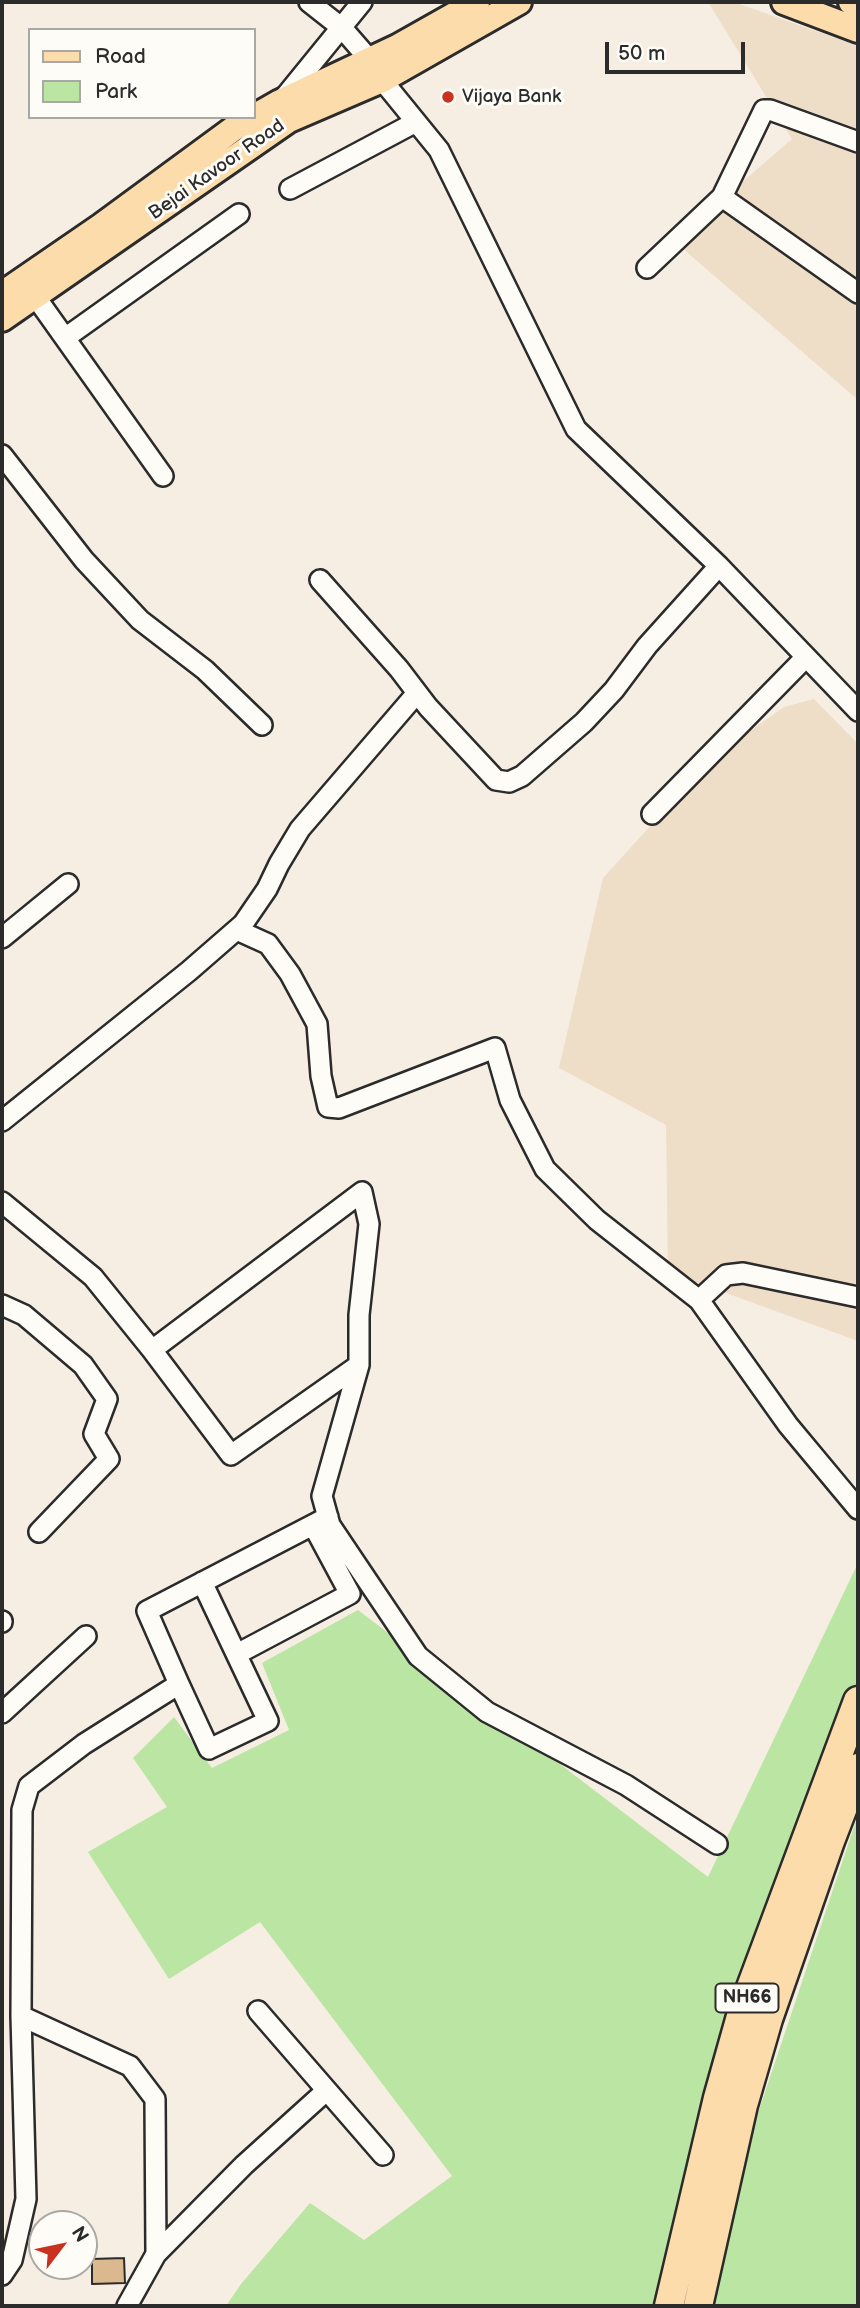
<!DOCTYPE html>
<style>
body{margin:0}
#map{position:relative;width:860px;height:2308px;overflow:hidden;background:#f6eee2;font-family:"Balsamiq Sans",sans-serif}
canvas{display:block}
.frame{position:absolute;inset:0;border:4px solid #2b2b2b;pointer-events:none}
.legend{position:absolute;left:28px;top:28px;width:228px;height:91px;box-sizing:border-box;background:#fdfcf7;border:2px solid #a9a8a5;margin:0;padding:9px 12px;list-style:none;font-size:21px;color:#2b2b2b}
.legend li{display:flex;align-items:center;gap:14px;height:35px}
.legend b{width:35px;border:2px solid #a9a8a5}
.north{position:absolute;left:28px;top:2210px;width:70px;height:70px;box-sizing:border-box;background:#fdfcf7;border:2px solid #a9a8a5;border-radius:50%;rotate:58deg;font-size:19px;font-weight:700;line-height:28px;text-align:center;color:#2b2b2b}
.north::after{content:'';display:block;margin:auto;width:24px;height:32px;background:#c8321e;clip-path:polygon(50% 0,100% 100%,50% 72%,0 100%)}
.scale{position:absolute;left:605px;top:42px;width:140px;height:32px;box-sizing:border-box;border:4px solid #2b2b2b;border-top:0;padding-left:9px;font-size:21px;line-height:24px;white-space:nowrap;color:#2b2b2b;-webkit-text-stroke:5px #fdfcf7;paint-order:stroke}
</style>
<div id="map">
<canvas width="860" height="2308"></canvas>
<div class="frame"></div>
<ul class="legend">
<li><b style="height:9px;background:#fddcac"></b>Road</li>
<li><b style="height:19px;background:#bbe5a2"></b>Park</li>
</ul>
<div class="north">N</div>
<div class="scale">50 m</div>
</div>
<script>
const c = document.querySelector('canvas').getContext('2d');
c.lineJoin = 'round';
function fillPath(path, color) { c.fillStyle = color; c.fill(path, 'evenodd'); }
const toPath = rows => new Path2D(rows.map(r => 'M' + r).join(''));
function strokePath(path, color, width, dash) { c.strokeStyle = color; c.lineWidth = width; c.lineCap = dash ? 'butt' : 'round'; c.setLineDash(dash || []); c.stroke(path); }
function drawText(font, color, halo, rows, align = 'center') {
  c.font = font + ' "Balsamiq Sans",sans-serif'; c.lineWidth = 6; c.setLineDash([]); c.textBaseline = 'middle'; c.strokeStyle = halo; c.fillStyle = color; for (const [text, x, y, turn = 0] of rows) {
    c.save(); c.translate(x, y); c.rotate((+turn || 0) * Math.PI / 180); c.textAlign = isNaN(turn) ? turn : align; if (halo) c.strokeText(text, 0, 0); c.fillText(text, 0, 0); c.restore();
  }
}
fillPath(toPath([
 [708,2,734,2,858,46,858,400,674,241,792,139],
 [814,699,858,744,858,1341,668,1272,666,1125,559,1068,603,878,713,757,784,707]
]), '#eedec8');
fillPath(toPath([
 [858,1563,858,1701,669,2306,226,2306,241,2284,310,2203,364,2240,452,2176,260,1922,169,1979,88,1852,167,1807,133,1758,174,1717,212,1768,289,1730,262,1663,358,1610,708,1877],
 [858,1815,858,2306,690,2306,709,2259]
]), '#bbe5a2');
const building = toPath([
 [124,2258,125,2283,92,2284,92,2259,124,2258]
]);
fillPath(building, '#dbb88d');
strokePath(building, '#2b2b2b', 2);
const minor = toPath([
 [309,2,342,28,369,59,382,80,439,150,576,429,719,566,858,711],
 [283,99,362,2],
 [858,142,770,110,764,110,722,197,858,293],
 [290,189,416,122],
 [647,268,722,197],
 [35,296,163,476],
 [65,338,239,214],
 [2,455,84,560,140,620,205,670,262,725],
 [320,580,399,669,428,707,496,780,509,782,522,776,584,722,614,690,647,646,719,566],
 [652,814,806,657],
 [237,930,268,944,290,974,317,1024,321,1076,328,1107,339,1108,495,1048,510,1100,545,1169,597,1220,699,1300,788,1425,858,1509],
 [2,938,68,884],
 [2,1121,189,971,243,924,267,889,279,864,300,829,417,693],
 [2,1202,93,1277,152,1350,231,1455,359,1365],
 [699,1300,726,1275,743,1273,858,1297],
 [2,1305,24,1315,83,1365,107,1399,94,1434,109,1459,39,1532],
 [152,1350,362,1192,369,1224,359,1315,359,1365,322,1496,330,1525,418,1656,487,1712,626,1785,717,1844],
 [2,1622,2,1621],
 [237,1654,350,1594,313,1525],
 [179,1684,209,1749,268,1721,202,1582],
 [2,1713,86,1636],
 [258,2011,383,2155],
 [21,2016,130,2066,155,2099,156,2254],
 [2,2275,12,2260,26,2199,21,2016,22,1810,29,1786,84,1744,179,1684,147,1611,328,1517],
 [127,2306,156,2254,244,2165,326,2091]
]);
const major = toPath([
 [784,2,858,30],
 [851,2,858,5],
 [2,294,101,226,233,129,280,102,399,46,477,2],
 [2,319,289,120,382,80,519,2]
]);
const highway = toPath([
 [669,2306,718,2098,743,2009,858,1701],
 [698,2306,743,2105,768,2019,830,1841,858,1768]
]);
strokePath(minor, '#2b2b2b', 24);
strokePath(major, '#2b2b2b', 30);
strokePath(highway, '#2b2b2b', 33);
strokePath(minor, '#fdfcf7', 19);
strokePath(major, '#fddcac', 24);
strokePath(highway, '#fddcac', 28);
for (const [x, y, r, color] of [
 [448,97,7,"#c8321e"]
]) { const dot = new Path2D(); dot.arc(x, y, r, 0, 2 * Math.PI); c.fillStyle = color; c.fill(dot); strokePath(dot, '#fdfcf7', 2.5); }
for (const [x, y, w] of [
 [747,1998,63]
]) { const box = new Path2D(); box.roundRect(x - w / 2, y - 14.5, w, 29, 5); c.fillStyle = '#fdfcf7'; c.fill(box); strokePath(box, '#2b2b2b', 2); }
drawText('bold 18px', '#2b2b2b', null, [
 ["NH66",747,1998]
]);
drawText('19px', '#2b2b2b', '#fdfcf7', [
 ["Vijaya Bank",462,97]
], 'left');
drawText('19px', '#2b2b2b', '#fdfcf7', [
 ["Bejai Kavoor Road",217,170,-35]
]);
</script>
